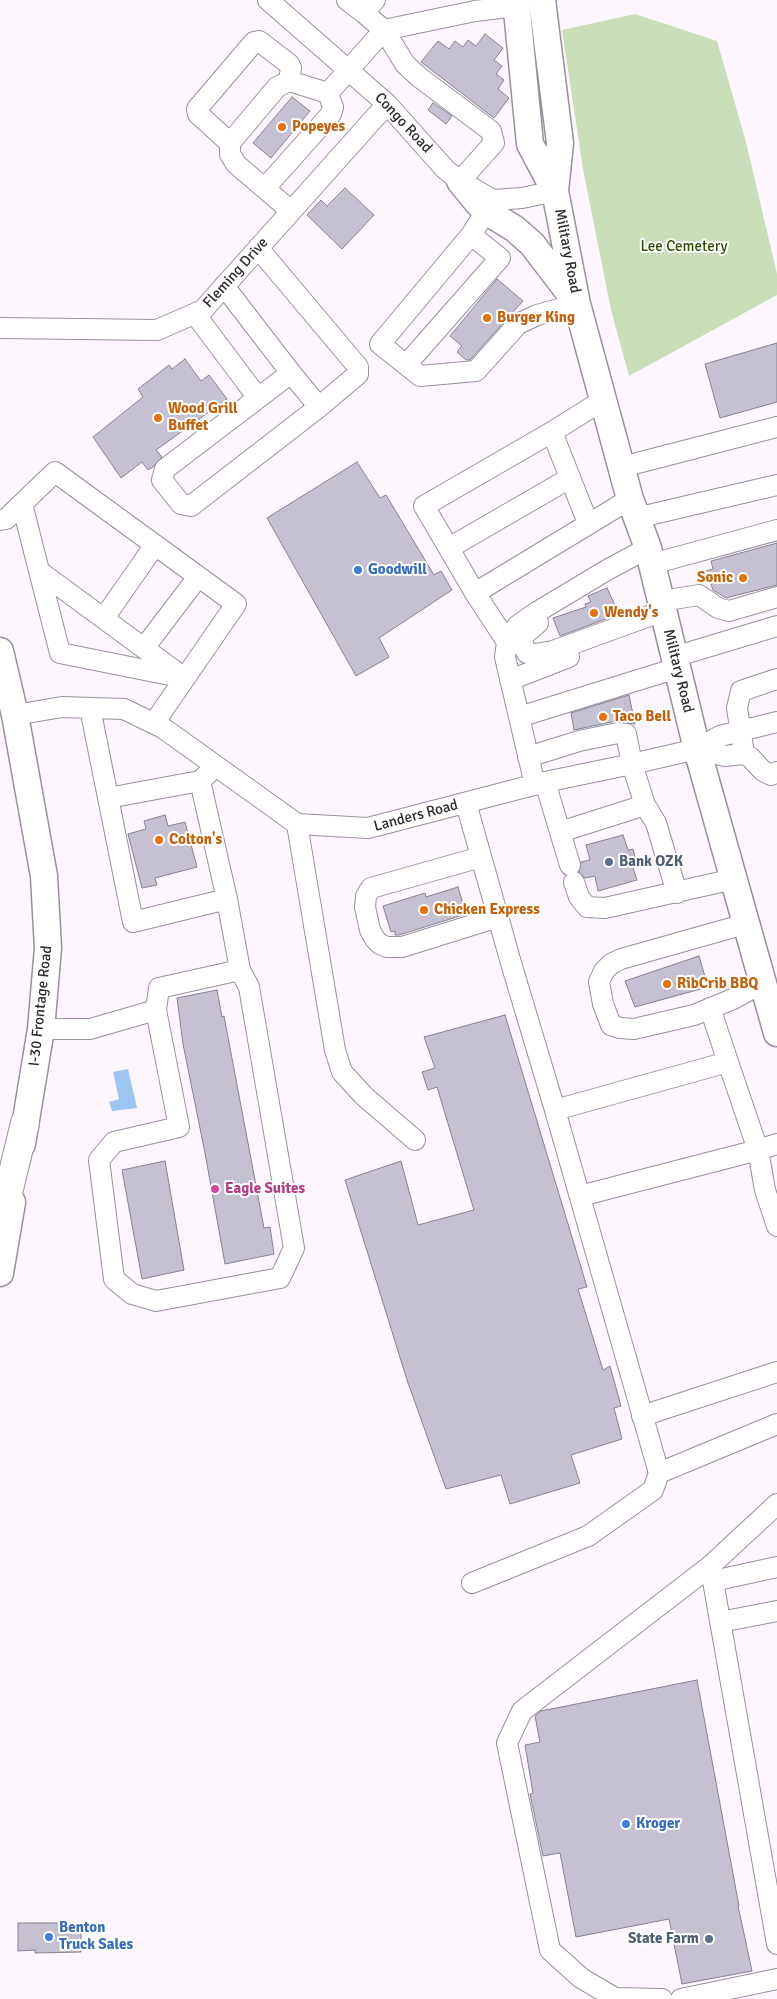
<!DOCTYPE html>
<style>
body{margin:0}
canvas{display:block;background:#fdf6ff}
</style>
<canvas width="777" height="1999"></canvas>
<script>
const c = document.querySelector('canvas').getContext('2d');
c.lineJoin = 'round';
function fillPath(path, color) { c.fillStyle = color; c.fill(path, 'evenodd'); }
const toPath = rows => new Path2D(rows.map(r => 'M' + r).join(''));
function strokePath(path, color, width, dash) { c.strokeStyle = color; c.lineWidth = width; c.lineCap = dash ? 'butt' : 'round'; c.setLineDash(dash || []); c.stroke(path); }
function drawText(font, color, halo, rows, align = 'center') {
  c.font = font + ' Signika,sans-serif'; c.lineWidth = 4; c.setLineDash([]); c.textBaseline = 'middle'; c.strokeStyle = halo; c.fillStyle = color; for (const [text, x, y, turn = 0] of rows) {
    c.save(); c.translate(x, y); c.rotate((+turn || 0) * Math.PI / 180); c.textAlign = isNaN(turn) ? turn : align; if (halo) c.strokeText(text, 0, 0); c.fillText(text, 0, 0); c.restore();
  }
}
fillPath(toPath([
 [635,14,717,41,746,142,777,274,777,295,629,376,611,310,583,169,562,30]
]), '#c9deb8');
fillPath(toPath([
 [128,1069,137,1108,112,1111,109,1102,119,1099,113,1072]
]), '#9cc5f2');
const building = toPath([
 [485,34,503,48,494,60,502,66,496,74,504,80,498,89,509,98,494,118,421,62,438,41,449,49,455,41,463,47,468,40,476,46,485,34],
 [292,97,310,111,271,158,253,143,292,97],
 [433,103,452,116,446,124,428,110,433,103],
 [345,188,374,215,342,249,307,215,321,200,327,206,345,188],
 [497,279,523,301,470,360,466,360,457,352,462,346,450,336,497,279],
 [777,343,777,402,720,418,705,364,777,343],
 [185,359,201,381,209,375,227,399,156,450,162,457,153,467,148,470,142,462,121,478,93,437,143,397,138,389,169,365,172,369,185,359],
 [357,462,380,498,386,495,434,575,441,571,452,590,379,638,389,657,356,676,267,518,357,462],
 [777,543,777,585,726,598,713,590,706,571,713,569,711,561,777,543],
 [607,588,619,614,560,636,553,618,586,607,585,604,591,602,588,596,607,588],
 [629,695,635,724,616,721,574,730,571,713,629,695],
 [165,815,168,826,185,822,197,867,155,878,157,885,142,888,128,834,146,829,144,821,165,815],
 [623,835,628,850,633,849,637,864,632,865,637,880,598,891,595,876,585,878,579,872,581,862,590,860,586,845,623,835],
 [458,887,466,914,399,935,395,935,395,931,391,932,383,906,425,893,426,897,458,887],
 [699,956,708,987,635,1007,625,981,699,956],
 [217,990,222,1017,224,1016,264,1228,270,1227,274,1254,225,1264,205,1153,183,1044,177,998,217,990],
 [505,1015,587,1287,578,1289,603,1370,610,1366,621,1406,614,1408,622,1439,571,1455,580,1483,510,1504,501,1475,446,1489,407,1380,345,1180,401,1161,418,1225,474,1210,437,1087,428,1090,422,1072,435,1068,424,1037,505,1015],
 [165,1161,184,1270,142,1279,122,1170,165,1161],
 [697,1680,739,1906,738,1906,752,1971,682,1984,669,1919,576,1937,560,1853,543,1856,530,1794,533,1793,525,1745,540,1742,535,1716,541,1711,697,1680],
 [18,1923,81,1923,81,1952,35,1953,35,1950,18,1951,18,1923]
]);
fillPath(building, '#c5c1d2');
strokePath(building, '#858291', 1);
const minor = toPath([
 [268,0,387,104,445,169,460,181,493,200,522,198,555,191],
 [347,0,364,13],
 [375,0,364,13,384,30,405,64,419,77,491,131,494,143,460,181],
 [328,93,384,30,475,11,517,6],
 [230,143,198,114,197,109,254,42,259,41,289,64,291,68,289,81],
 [265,188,331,114,333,107,328,93,289,81,277,87,230,143,230,154,236,164,291,211],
 [493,200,471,235,380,344,420,376,476,371,518,324,537,315,577,304],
 [258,248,358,367,358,374,319,407],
 [224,286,291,373,165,469,162,480,181,504,191,506,319,407,291,373],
 [195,314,258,398],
 [0,328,157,330,203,310,387,104],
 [406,365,500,258,471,235],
 [603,400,552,432,424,506,475,593,630,499],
 [552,432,588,523],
 [622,467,777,427],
 [22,504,60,653,185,678],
 [636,518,777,485],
 [0,520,6,519,55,472,236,604,154,723],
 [449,548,570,478],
 [652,564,777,530],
 [39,571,179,674],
 [475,593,507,642],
 [661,601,699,595,718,608,729,611,777,597],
 [104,618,155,545],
 [538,623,524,635,522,643,527,653,535,654,553,651,663,611],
 [144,648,198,577],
 [674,657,777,626],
 [510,680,569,657],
 [90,708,133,922,227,899,240,970,159,988,156,1010,179,1127,114,1142,99,1160,114,1279,132,1294,156,1301,280,1278,294,1248,249,987,240,970],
 [15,715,62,707,124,709,163,728,297,824,368,828,545,782,632,764,697,749,720,736,777,722],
 [519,717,677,668],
 [697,749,725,756,744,754,750,757,763,771,771,775,777,772],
 [744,754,737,708,741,691,777,679],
 [528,757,579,741,618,733,626,734,632,764,645,805,656,823,677,893],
 [215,767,200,781,227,899],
 [545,782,570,865],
 [535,785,505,657,507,642,517,626,537,612,607,570,648,548],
 [108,798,200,781],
 [466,803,511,963,555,1110,728,1062,758,1150,580,1196],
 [297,824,335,1050,342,1072,364,1096,415,1140],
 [560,832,645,805],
 [481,857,371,888,366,896,365,907,370,930,375,939,380,944,387,947,402,947,498,917],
 [574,882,579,897,587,907,605,908,734,879],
 [745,924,621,959,611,964,604,971,599,982,603,1004,611,1025,620,1028,634,1029,694,1015,733,999,762,983],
 [710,1008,728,1062],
 [41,1029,90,1029,156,1010],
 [777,1144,758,1150,765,1190,777,1226],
 [642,1416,777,1372],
 [659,1473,777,1424],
 [709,1567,713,1581,777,1944],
 [713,1581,777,1567],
 [472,1583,588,1536,653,1490,659,1473,555,1110],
 [720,1622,777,1611],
 [662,1999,615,1998,581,1978,550,1950,507,1743,522,1711,709,1567,777,1504],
 [681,1999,777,1979]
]);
const major = toPath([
 [516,0,530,144,555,191],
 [542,0,560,143,555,191,577,304,630,499,648,548,697,749,777,1033],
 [460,181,477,202,486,211,515,229,532,244,574,299],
 [0,651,15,715,44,876,48,948,41,1029,22,1144],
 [0,1273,12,1202]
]);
const highway = toPath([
 [0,1226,25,1123]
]);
strokePath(minor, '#9a8f9d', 22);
strokePath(major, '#9a8f9d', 29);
strokePath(highway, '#9a8f9d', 30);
strokePath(minor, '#fff', 20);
strokePath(major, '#fff', 26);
strokePath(highway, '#fff', 28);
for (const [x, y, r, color] of [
 [282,127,5,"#e8710a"],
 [487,318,5,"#e8710a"],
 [158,418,5,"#e8710a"],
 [358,570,5,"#3f7fe0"],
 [743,578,5,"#e8710a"],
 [594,613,5,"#e8710a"],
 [603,717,5,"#e8710a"],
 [159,840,5,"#e8710a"],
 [609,862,5,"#5c6f8a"],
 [424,910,5,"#e8710a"],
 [667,984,5,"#e8710a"],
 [215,1189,5,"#d1479c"],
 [626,1824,5,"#3f7fe0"],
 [49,1937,5,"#3f7fe0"],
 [709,1939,5,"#5c6f8a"]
]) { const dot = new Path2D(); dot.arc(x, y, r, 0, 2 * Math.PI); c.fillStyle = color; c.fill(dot); strokePath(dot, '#fff', 2); }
drawText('15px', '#2d292e', '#fff', [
 ["Congo Road",403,123,47],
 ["Military Road",567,251,79],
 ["Fleming Drive",236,273,-48],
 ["Military Road",678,671,76],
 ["Landers Road",416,816,-15],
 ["I-30 Frontage Road",41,1006,-84]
]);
drawText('bold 15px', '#c56008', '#fff', [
 ["Popeyes",292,127],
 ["Burger King",497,318],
 ["Wood Grill",168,409],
 ["Buffet",168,426],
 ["Sonic",733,578,"right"],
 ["Wendy's",604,613],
 ["Taco Bell",613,717],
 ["Colton's",169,840],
 ["Chicken Express",434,910],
 ["RibCrib BBQ",677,984]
], 'left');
drawText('15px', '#2c4e00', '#fff', [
 ["Lee Cemetery",684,247]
]);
drawText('bold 15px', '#366cbe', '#fff', [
 ["Goodwill",368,570],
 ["Kroger",636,1824],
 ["Benton",59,1928],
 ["Truck Sales",59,1945]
], 'left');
drawText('bold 15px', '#4e5e75', '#fff', [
 ["Bank OZK",619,862],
 ["State Farm",699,1939,"right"]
], 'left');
drawText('bold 15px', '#b23c85', '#fff', [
 ["Eagle Suites",225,1189]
], 'left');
</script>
